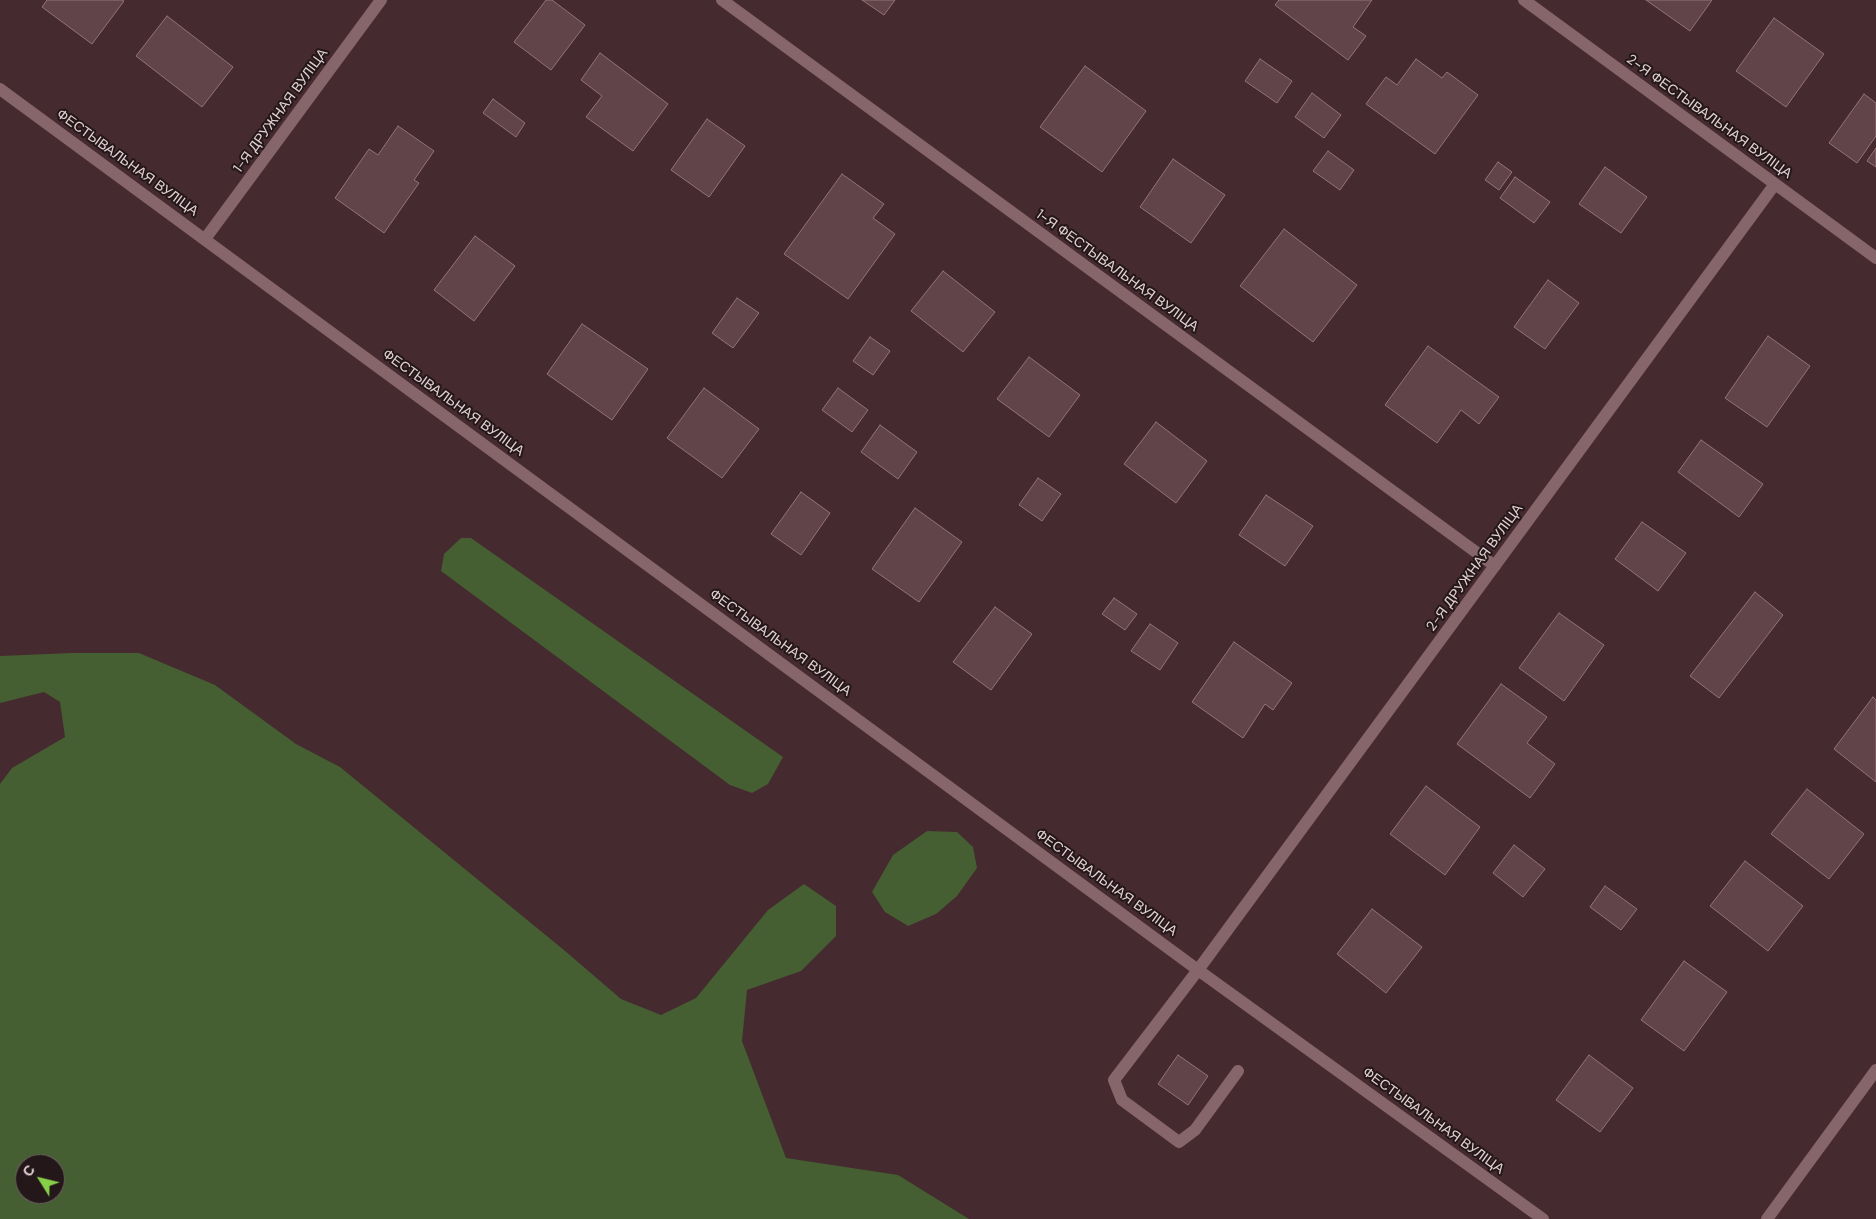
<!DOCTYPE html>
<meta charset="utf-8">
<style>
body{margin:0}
#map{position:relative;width:1876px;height:1219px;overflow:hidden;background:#452a2f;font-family:"DM Sans",sans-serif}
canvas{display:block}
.north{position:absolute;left:15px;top:1154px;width:50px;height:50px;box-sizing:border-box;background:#231719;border:1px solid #706164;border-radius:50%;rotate:306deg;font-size:14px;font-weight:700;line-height:20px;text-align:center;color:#e3d1d4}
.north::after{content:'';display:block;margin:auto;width:18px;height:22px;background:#88cf49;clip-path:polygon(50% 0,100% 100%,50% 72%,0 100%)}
</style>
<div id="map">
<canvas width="1876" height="1219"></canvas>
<div class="north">С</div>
</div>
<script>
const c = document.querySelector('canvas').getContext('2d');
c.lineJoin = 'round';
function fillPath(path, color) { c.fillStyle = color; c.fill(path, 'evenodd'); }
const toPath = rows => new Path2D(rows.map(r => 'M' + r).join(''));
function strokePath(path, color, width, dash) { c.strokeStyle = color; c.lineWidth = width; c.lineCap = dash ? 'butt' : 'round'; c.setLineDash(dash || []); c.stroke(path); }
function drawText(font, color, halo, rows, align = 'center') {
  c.font = font + ' "DM Sans",sans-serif'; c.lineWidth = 4; c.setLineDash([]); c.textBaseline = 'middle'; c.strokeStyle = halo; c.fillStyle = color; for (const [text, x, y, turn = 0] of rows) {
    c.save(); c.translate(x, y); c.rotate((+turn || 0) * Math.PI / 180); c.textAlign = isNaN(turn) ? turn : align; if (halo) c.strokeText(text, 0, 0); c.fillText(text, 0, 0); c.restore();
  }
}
fillPath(toPath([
 [461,538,471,538,783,757,768,784,752,793,730,785,441,571,444,554],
 [72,653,139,653,215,685,296,744,340,767,564,950,621,999,661,1015,696,998,768,910,804,884,836,906,836,936,801,971,747,990,742,1041,786,1158,898,1175,969,1219,0,1219,0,784,12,768,65,737,60,702,44,692,0,703,0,656],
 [25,1164,55,1164,55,1194,25,1194],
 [927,831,957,832,973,847,977,868,957,896,936,914,908,926,885,912,872,892,893,855]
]), '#455e32');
const building = toPath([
 [47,0,122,0,124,1,92,44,42,7,47,0],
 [546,0,552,0,585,25,551,70,514,42,546,0],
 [862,0,895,0,884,15,862,0],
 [1279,0,1372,0,1353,27,1366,36,1348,60,1275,5,1279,0],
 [1646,0,1712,0,1690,31,1646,0],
 [167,16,233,67,202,107,136,56,167,16],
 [1774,18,1824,54,1786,107,1736,71,1774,18],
 [600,53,668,104,633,151,586,117,602,96,581,80,600,53],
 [1260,59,1292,81,1277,103,1245,81,1260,59],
 [1416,59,1442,78,1447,72,1478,95,1435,154,1366,104,1386,77,1397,85,1416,59],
 [1085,66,1146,111,1102,172,1040,127,1085,66],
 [1312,93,1341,115,1324,138,1295,117,1312,93],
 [1864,94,1876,103,1876,136,1857,163,1829,143,1864,94],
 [493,99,525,123,516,137,483,113,493,99],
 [707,119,745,146,709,197,671,170,707,119],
 [398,126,434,151,414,180,419,183,384,233,335,198,369,149,378,155,398,126],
 [1876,148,1876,167,1867,161,1876,148],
 [1328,151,1354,170,1340,190,1313,171,1328,151],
 [1173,159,1225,195,1191,243,1140,207,1173,159],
 [1498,162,1512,172,1499,190,1485,180,1498,162],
 [1605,167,1647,197,1621,233,1579,204,1605,167],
 [842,174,884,204,873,218,895,234,848,299,784,254,842,174],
 [1515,177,1550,202,1534,223,1500,198,1515,177],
 [1284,229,1357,285,1313,342,1240,286,1284,229],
 [475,236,515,266,474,321,434,290,475,236],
 [943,271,995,312,963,352,911,311,943,271],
 [1548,280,1579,303,1545,349,1514,327,1548,280],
 [737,298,759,313,733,348,712,333,737,298],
 [582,324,648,369,612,420,547,374,582,324],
 [1768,336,1810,366,1767,427,1725,398,1768,336],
 [870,337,890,351,873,375,853,361,870,337],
 [1428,346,1499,397,1479,424,1461,410,1437,443,1385,405,1428,346],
 [1029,357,1080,395,1049,437,997,399,1029,357],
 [704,388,759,429,722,478,667,438,704,388],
 [838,388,868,410,852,432,822,410,838,388],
 [1156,422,1207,461,1176,503,1124,464,1156,422],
 [880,425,917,452,898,479,861,452,880,425],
 [1701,440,1763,484,1739,517,1678,472,1701,440],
 [1038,478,1061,494,1042,521,1019,505,1038,478],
 [801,492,830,513,801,555,771,534,801,492],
 [1266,495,1313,526,1285,566,1239,535,1266,495],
 [915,508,962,542,919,602,872,569,915,508],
 [1642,522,1686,553,1658,591,1615,559,1642,522],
 [1755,592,1783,615,1719,698,1690,676,1755,592],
 [1114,598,1137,614,1125,630,1102,614,1114,598],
 [995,607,1032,634,991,690,953,662,995,607],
 [1559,613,1604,645,1564,701,1519,668,1559,613],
 [1150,624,1178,643,1160,670,1131,651,1150,624],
 [1234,642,1292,683,1273,710,1265,704,1243,738,1192,702,1234,642],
 [1501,684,1547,717,1527,743,1555,764,1530,798,1457,744,1501,684],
 [1873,697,1876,700,1876,782,1834,749,1873,697],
 [1426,786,1480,827,1445,875,1390,834,1426,786],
 [1807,789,1864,834,1829,879,1771,834,1807,789],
 [1514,845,1545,869,1523,897,1493,873,1514,845],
 [1745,861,1803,906,1768,951,1710,906,1745,861],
 [1605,886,1637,909,1621,930,1590,907,1605,886],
 [1372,909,1422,947,1386,993,1337,954,1372,909],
 [1684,961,1727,992,1684,1051,1641,1020,1684,961],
 [1178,1055,1208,1076,1188,1105,1158,1084,1178,1055],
 [1589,1055,1633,1088,1600,1132,1556,1100,1589,1055]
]);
fillPath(building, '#614449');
strokePath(building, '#937379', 1);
strokePath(toPath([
 [722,0,1495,566],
 [1524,0,1876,258],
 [0,89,1198,970,1543,1219],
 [205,239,381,0],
 [1238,1071,1195,1130,1179,1142,1122,1100,1114,1080,1198,970,1775,184],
 [1767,1219,1876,1070]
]), '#86656b', 12);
drawText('14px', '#e3d1d4', '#231719', [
 ["1-Я ДРУЖНАЯ ВУЛІЦА",281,111,-54],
 ["2-Я ФЕСТЫВАЛЬНАЯ ВУЛІЦА",1709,117,36],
 ["ФЕСТЫВАЛЬНАЯ ВУЛІЦА",127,163,36],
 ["1-Я ФЕСТЫВАЛЬНАЯ ВУЛІЦА",1117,271,36],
 ["ФЕСТЫВАЛЬНАЯ ВУЛІЦА",453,403,36],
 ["2-Я ДРУЖНАЯ ВУЛІЦА",1475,568,-54],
 ["ФЕСТЫВАЛЬНАЯ ВУЛІЦА",780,643,36],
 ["ФЕСТЫВАЛЬНАЯ ВУЛІЦА",1106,883,36],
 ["ФЕСТЫВАЛЬНАЯ ВУЛІЦА",1433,1121,36]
]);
</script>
